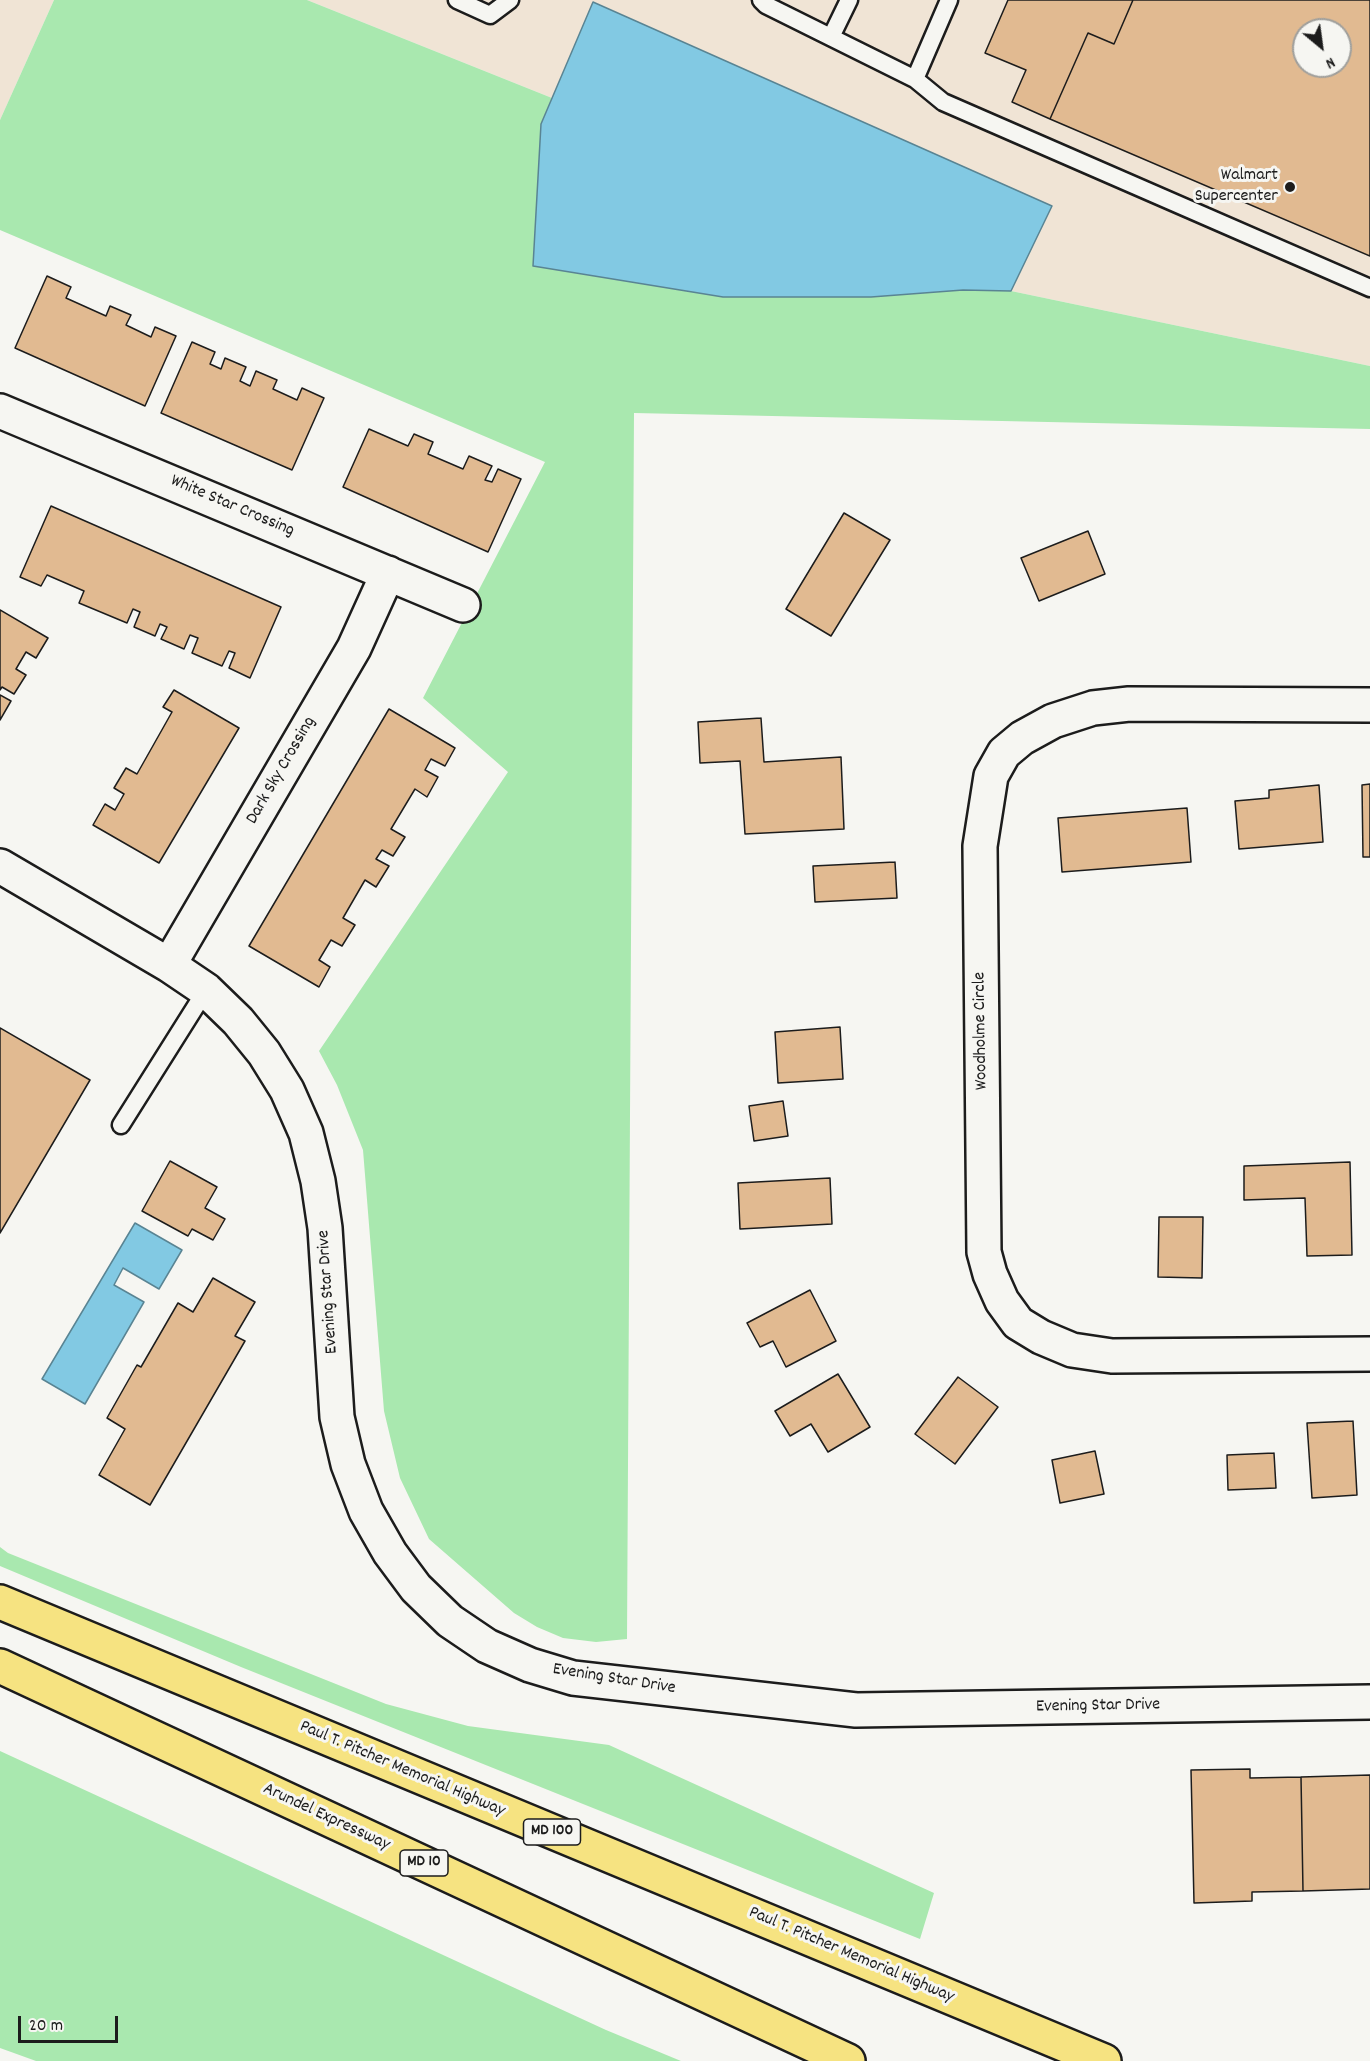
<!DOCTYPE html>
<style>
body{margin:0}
#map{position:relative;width:1370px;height:2061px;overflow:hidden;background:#f6f6f2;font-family:Dekko,sans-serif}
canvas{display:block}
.north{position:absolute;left:1292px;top:18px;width:60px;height:60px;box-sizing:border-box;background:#f6f6f2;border:2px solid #9f9f9c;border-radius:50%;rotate:151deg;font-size:16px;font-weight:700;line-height:24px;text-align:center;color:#1c1c1c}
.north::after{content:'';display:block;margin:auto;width:21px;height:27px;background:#1c1c1c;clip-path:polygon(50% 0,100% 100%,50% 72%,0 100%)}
.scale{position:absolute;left:18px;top:2016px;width:100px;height:27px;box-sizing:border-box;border:3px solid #1c1c1c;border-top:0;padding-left:8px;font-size:18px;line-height:21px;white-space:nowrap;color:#1c1c1c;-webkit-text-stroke:4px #f6f6f2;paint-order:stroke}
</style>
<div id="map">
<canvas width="1370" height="2061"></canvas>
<div class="north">N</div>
<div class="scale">20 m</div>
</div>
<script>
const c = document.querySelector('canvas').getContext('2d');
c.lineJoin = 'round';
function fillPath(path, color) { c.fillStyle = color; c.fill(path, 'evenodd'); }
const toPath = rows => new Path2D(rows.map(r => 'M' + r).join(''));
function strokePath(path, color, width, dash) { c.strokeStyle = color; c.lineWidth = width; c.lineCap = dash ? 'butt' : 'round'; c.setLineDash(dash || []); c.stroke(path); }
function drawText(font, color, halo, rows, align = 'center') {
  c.font = font + ' Dekko,sans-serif'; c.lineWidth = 6; c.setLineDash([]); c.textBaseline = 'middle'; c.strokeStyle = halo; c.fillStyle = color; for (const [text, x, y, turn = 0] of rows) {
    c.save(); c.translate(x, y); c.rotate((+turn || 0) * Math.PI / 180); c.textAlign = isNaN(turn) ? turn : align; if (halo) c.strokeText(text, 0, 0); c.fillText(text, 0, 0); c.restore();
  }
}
fillPath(toPath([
 [0,0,54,0,0,120],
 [307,0,1370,0,1370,366,1011,291,1052,206,594,2,552,98],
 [1304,30,1340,30,1340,66,1304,66]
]), '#f0e4d5');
fillPath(toPath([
 [54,0,307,0,552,98,541,124,533,266,723,297,871,297,963,290,1011,291,1370,366,1370,429,634,413,627,1639,596,1642,563,1638,537,1627,514,1613,429,1539,400,1478,384,1411,363,1150,337,1085,319,1051,508,772,423,698,545,462,0,230,0,120],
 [0,1547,8,1553,386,1704,468,1726,609,1745,934,1893,920,1939,241,1667,0,1566],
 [0,1751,606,2030,681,2061,36,2061,0,2048]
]), '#a9e8af');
const water = toPath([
 [593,2,1052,206,1011,291,963,290,871,297,723,297,533,266,541,124,593,2],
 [135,1223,182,1250,159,1289,123,1268,114,1285,144,1302,85,1404,42,1379,135,1223]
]);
fillPath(water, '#82c9e3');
strokePath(water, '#598493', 1.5);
const building = toPath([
 [1008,0,1133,0,1114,44,1088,33,1050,119,1012,102,1026,70,985,53,1008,0],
 [1133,0,1370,0,1370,256,1050,119,1088,33,1114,44,1133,0],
 [1304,30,1340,30,1340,66,1304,66,1304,30],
 [47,276,71,287,66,298,106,316,110,306,131,315,126,325,151,337,155,327,176,336,145,406,15,348,47,276],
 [192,342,215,352,210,364,221,369,225,358,246,367,240,381,250,386,256,371,277,380,273,389,297,400,302,388,324,398,292,470,161,413,192,342],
 [369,429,408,446,414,434,433,442,428,454,463,469,469,456,492,466,485,480,492,482,498,469,521,479,488,552,343,487,369,429],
 [51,506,281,607,250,678,229,668,235,653,229,651,222,666,192,653,198,638,190,635,184,649,161,639,167,627,160,624,155,636,134,627,140,612,133,609,127,623,79,603,84,591,47,575,41,586,20,577,51,506],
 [844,513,890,540,831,636,786,609,844,513],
 [1088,531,1105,574,1039,601,1021,558,1088,531],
 [0,610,48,638,36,658,26,652,16,669,26,675,14,694,2,687,0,690,0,610],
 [174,690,239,728,159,863,93,825,105,804,115,810,124,794,114,788,126,768,137,774,172,712,163,707,174,690],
 [0,695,11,701,0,720,0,695],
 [389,709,455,748,445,766,431,759,425,770,438,777,427,797,415,789,391,829,405,837,393,856,382,850,376,859,389,866,376,887,365,880,343,918,355,925,342,946,331,940,319,960,330,967,319,987,249,946,389,709],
 [761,718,764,762,841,757,844,829,745,834,740,761,700,763,698,722,761,718],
 [1370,784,1370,857,1363,857,1362,785,1370,784],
 [1319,785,1323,842,1239,849,1235,801,1269,798,1269,790,1319,785],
 [1187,808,1191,862,1062,872,1058,818,1187,808],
 [895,862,897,898,815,902,813,866,895,862],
 [840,1027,843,1079,778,1083,775,1032,840,1027],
 [0,1028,90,1080,0,1233,0,1028],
 [783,1101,788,1136,754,1141,749,1106,783,1101],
 [170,1161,217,1187,205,1208,225,1219,213,1240,192,1229,188,1236,142,1211,170,1161],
 [1350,1162,1352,1255,1307,1256,1305,1198,1244,1200,1244,1166,1350,1162],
 [830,1178,832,1224,740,1229,738,1183,830,1178],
 [1159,1217,1203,1217,1202,1278,1158,1277,1159,1217],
 [213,1278,255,1302,235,1336,245,1341,150,1505,99,1475,125,1429,107,1418,137,1365,141,1367,178,1303,193,1312,213,1278],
 [810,1290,836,1341,786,1367,773,1341,760,1347,747,1323,810,1290],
 [838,1374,870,1427,828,1452,811,1424,790,1436,775,1411,838,1374],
 [958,1377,998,1407,955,1464,915,1434,958,1377],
 [1353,1421,1357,1495,1312,1498,1307,1423,1353,1421],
 [1095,1451,1104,1494,1060,1503,1052,1460,1095,1451],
 [1274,1453,1276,1488,1228,1490,1227,1455,1274,1453],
 [1250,1769,1250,1778,1301,1777,1303,1891,1252,1892,1252,1901,1194,1903,1191,1770,1250,1769],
 [1370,1775,1370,1889,1303,1891,1301,1777,1370,1775]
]);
fillPath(building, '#e1ba91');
strokePath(building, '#1c1c1c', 1.5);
const lane = toPath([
 [457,0,490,15,510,0],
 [761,0,766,5,915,79,943,102,1370,288],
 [831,37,849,0],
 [915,79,949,0],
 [121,1125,206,990]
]);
const street = toPath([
 [0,411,463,605],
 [1370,705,1129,704,1093,708,1053,721,1022,738,1004,753,991,776,980,846,984,1252,990,1274,1002,1301,1018,1323,1041,1337,1072,1350,1112,1356,1370,1354],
 [0,866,169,965,206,990,238,1021,264,1053,287,1090,306,1133,318,1181,325,1228,337,1417,348,1464,366,1511,390,1553,416,1588,450,1621,487,1646,530,1665,573,1678,856,1710,1370,1702],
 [169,965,354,648,388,573]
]);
const highway = toPath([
 [0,1602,1104,2061],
 [0,1666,848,2061]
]);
strokePath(lane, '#1c1c1c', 21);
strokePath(street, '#1c1c1c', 38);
strokePath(highway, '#1c1c1c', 38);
strokePath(lane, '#f6f6f2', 16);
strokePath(street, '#f6f6f2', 33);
strokePath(highway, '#f6e381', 33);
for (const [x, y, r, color] of [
 [1290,187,6,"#1c1c1c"]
]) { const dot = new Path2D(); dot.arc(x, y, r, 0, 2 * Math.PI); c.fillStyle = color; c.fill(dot); strokePath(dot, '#f6f6f2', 2); }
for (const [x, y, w] of [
 [552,1832,57],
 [424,1863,48]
]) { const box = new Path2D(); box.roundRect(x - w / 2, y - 13, w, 26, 4.5); c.fillStyle = '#f6f6f2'; c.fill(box); strokePath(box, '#1c1c1c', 1.5); }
drawText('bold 16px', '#1c1c1c', null, [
 ["MD 100",552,1832],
 ["MD 10",424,1863]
]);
drawText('18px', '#1c1c1c', '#f6f6f2', [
 ["Walmart",1278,177],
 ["Supercenter",1278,198]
], 'right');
drawText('18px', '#1c1c1c', '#f6f6f2', [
 ["White Star Crossing",232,507,23],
 ["Dark Sky Crossing",282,771,-60],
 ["Woodholme Circle",982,1031,-91],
 ["Evening Star Drive",329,1292,-94],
 ["Evening Star Drive",614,1680,9],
 ["Evening Star Drive",1098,1707,-1],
 ["Paul T. Pitcher Memorial Highway",402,1770,23],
 ["Arundel Expressway",326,1818,25],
 ["Paul T. Pitcher Memorial Highway",851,1956,23]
]);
</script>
